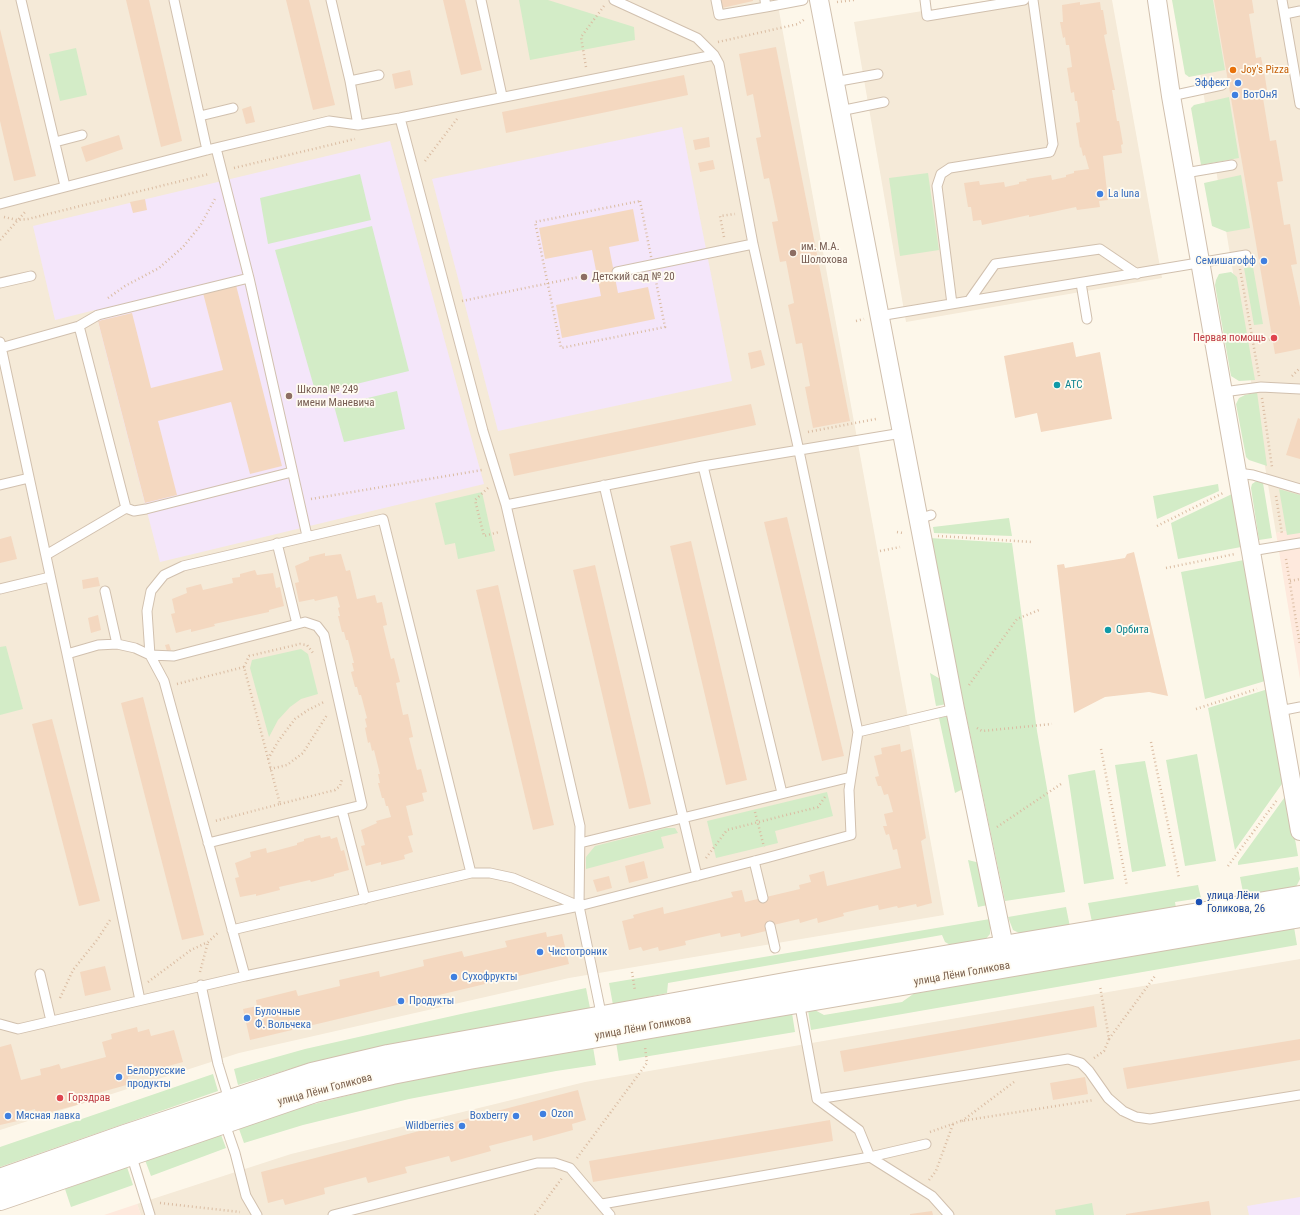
<!DOCTYPE html>
<meta charset="utf-8">
<style>
body{margin:0}
canvas{display:block;background:#fdf7ea}
</style>
<canvas width="1300" height="1215"></canvas>
<script>
const c = document.querySelector('canvas').getContext('2d');
c.lineJoin = 'round';
function fillPath(path, color) { c.fillStyle = color; c.fill(path, 'evenodd'); }
const toPath = rows => new Path2D(rows.map(r => 'M' + r).join(''));
function strokePath(path, color, width, dash) { c.strokeStyle = color; c.lineWidth = width; c.lineCap = dash ? 'butt' : 'round'; c.setLineDash(dash || []); c.stroke(path); }
function drawText(font, color, halo, rows, align = 'center') {
  c.font = font + ' "Roboto Condensed",sans-serif'; c.lineWidth = 3.5; c.setLineDash([]); c.textBaseline = 'middle'; c.strokeStyle = halo; c.fillStyle = color; for (const [text, x, y, turn = 0] of rows) {
    c.save(); c.translate(x, y); c.rotate((+turn || 0) * Math.PI / 180); c.textAlign = isNaN(turn) ? turn : align; if (halo) c.strokeText(text, 0, 0); c.fillText(text, 0, 0); c.restore();
  }
}
fillPath(toPath([
 [0,0,777,0,944,915,569,978,239,1053,0,1130],
 [991,0,1112,0,1162,278,906,322,854,22],
 [1188,0,1300,0,1300,529,1276,533],
 [1300,959,1300,1215,141,1215,137,1204,291,1154,585,1082]
]), '#f5ead8');
fillPath(toPath([
 [1300,529,1300,679,1276,533],
 [137,1204,141,1215,104,1215]
]), '#fee9dd');
fillPath(toPath([
 [682,127,732,381,498,431,432,179],
 [390,141,484,484,160,562,95,310,55,320,33,226],
 [1300,1197,1300,1215,1249,1215,1247,1206]
]), '#f4e6fa');
fillPath(toPath([
 [519,0,548,0,634,27,635,40,530,60],
 [1172,0,1213,0,1225,70,1189,77,1185,74],
 [76,48,87,95,60,101,49,54],
 [1229,97,1239,158,1201,165,1191,108,1194,105],
 [928,173,939,250,900,256,889,178],
 [360,174,371,220,268,244,260,198],
 [1241,175,1250,228,1227,232,1212,226,1204,183],
 [372,226,409,371,316,394,275,250],
 [1253,267,1263,324,1254,325,1244,268],
 [1231,272,1237,277,1255,380,1239,381,1231,376,1215,285,1216,280,1219,274],
 [397,391,405,429,344,442,334,406],
 [1257,392,1267,466,1249,460,1246,457,1236,404,1239,398,1245,395],
 [1258,480,1263,483,1272,538,1259,540,1251,488,1252,484],
 [1218,484,1219,491,1157,519,1153,496],
 [1279,489,1300,495,1300,533,1287,535],
 [482,492,495,551,458,559,455,543,445,545,435,503],
 [1232,494,1241,547,1178,559,1171,523],
 [1009,518,1012,536,934,533,933,527],
 [929,538,1012,543,1037,731,1065,892,1005,901],
 [1244,560,1265,681,1205,699,1181,572],
 [6,646,23,709,0,715,0,647],
 [301,649,308,654,318,694,301,699,290,707,278,720,269,737,250,668,252,660],
 [930,673,942,680,947,704,936,706],
 [1268,689,1284,781,1235,850,1208,708],
 [949,716,965,788,955,793,939,718],
 [1197,754,1216,861,1185,866,1166,760],
 [1145,761,1166,866,1132,872,1115,765],
 [1095,770,1114,879,1084,884,1068,775],
 [827,792,833,816,775,831,778,843,716,858,707,821],
 [1287,794,1298,856,1238,865,1238,862],
 [666,828,675,828,678,833,661,837,664,848,586,869,586,857,595,846],
 [968,860,980,863,988,905,978,907],
 [1298,867,1300,879,1296,887,1244,897,1240,877],
 [1198,885,1201,898,1175,902,1176,908,1092,922,1088,903],
 [1066,907,1070,927,1028,933,1019,933,1013,930,1008,917],
 [990,919,990,934,984,941,952,946,945,942,942,935,668,983,667,993,613,1005,609,983],
 [1294,927,1297,945,811,1030,808,1010,813,1009,824,1015,902,1002,916,992],
 [586,988,590,1008,385,1046,309,1063,238,1085,234,1069,305,1049,461,1014],
 [792,1013,795,1032,619,1061,616,1042],
 [593,1047,596,1065,556,1071,409,1099,303,1125,244,1143,239,1129,298,1108,406,1081],
 [213,1074,218,1091,0,1167,0,1147],
 [220,1132,226,1148,151,1176,145,1160],
 [127,1167,133,1185,71,1207,65,1189],
 [1092,1203,1094,1215,1056,1215,1055,1210]
]), '#d3ecc7');
fillPath(toPath([
 [126,0,149,0,182,141,161,147],
 [286,0,309,0,335,105,313,110],
 [443,0,465,0,482,70,461,75],
 [720,0,753,0,753,1,722,8],
 [1214,0,1252,0,1254,13,1249,14,1256,58,1261,57,1265,77,1268,97,1263,98,1270,141,1276,140,1283,181,1277,182,1284,225,1290,224,1297,264,1291,265,1300,307,1300,349,1275,354],
 [1080,2,1080,5,1100,2,1101,10,1103,10,1107,34,1104,35,1115,90,1112,90,1117,121,1119,121,1123,144,1121,145,1122,153,1103,156,1108,200,1099,201,1100,207,1077,210,1076,207,1029,217,1029,215,982,225,981,220,973,221,971,207,968,207,964,183,979,181,980,185,1004,182,1005,187,1019,184,1019,182,1027,181,1026,179,1051,175,1052,180,1066,177,1066,175,1074,173,1074,171,1089,169,1085,155,1083,156,1081,147,1080,148,1076,123,1080,122,1077,101,1075,101,1074,92,1071,93,1067,68,1072,67,1069,45,1066,45,1065,37,1063,38,1060,22,1063,22,1062,5],
 [0,29,36,176,14,181,0,121],
 [776,47,850,421,813,428,805,387,810,386,802,343,796,344,792,324,788,305,794,303,786,261,780,262,772,222,778,221,769,178,764,179,756,138,761,137,753,94,747,96,739,54],
 [410,70,413,85,395,89,392,74],
 [684,75,688,95,506,133,502,112],
 [251,106,255,122,246,124,242,109],
 [119,135,123,149,86,162,81,147],
 [709,137,710,147,695,150,693,140],
 [713,160,715,169,700,172,698,163],
 [145,199,147,210,133,213,130,202],
 [633,209,639,241,609,247,618,293,648,287,655,319,562,338,556,305,601,296,592,250,545,259,539,228],
 [236,285,282,466,250,474,231,402,158,421,177,495,145,503,98,321,132,313,151,388,223,370,203,293],
 [1073,342,1076,357,1100,352,1112,419,1041,432,1037,413,1015,418,1004,356],
 [761,350,765,365,751,369,748,353],
 [751,404,756,425,514,476,509,454],
 [1298,418,1300,419,1300,459,1286,455],
 [787,517,844,756,822,761,764,522],
 [11,536,17,559,0,563,0,539],
 [691,541,747,780,726,785,670,546],
 [1134,552,1168,696,1149,692,1105,697,1074,713,1057,565,1064,564,1065,568,1125,558,1127,554],
 [325,553,325,556,341,554,346,571,350,570,357,599,375,595,377,603,382,602,387,625,383,626,391,659,394,658,400,682,396,683,403,715,408,714,413,737,409,738,417,770,421,769,427,792,422,793,424,801,406,806,413,835,408,836,413,852,404,855,405,859,381,865,381,862,366,866,361,846,365,845,361,830,377,823,376,821,391,817,388,806,386,806,384,798,382,798,378,783,380,783,378,774,380,774,374,750,372,751,370,742,368,743,365,728,367,727,365,719,367,718,361,695,359,695,357,687,355,687,351,672,354,671,352,663,354,663,348,640,346,640,344,632,342,632,338,616,340,616,338,608,340,607,337,596,315,601,314,599,299,602,295,583,299,582,295,566,309,560,309,557],
 [595,565,651,804,629,809,573,570],
 [255,570,257,575,273,573,276,588,280,587,284,606,269,610,269,612,214,624,215,626,191,632,191,629,176,633,171,614,175,613,172,599,187,593,186,588,201,584,203,590,233,583,232,578,240,577,240,574],
 [98,577,100,586,83,589,82,580],
 [498,585,554,825,533,830,476,590],
 [98,615,101,630,91,633,88,618],
 [169,644,171,650,167,651,165,645],
 [143,697,204,935,182,940,121,703],
 [52,719,100,901,79,906,32,724],
 [900,744,901,752,911,749,926,838,921,841,932,903,917,907,916,904,898,908,897,906,879,910,878,905,843,913,844,916,818,923,817,918,800,923,799,919,765,927,766,931,741,937,740,933,721,937,720,933,685,941,686,945,659,951,658,947,643,951,641,947,629,950,622,921,634,918,633,915,663,907,664,914,733,897,731,892,742,890,745,902,800,889,799,885,811,882,809,875,824,871,827,886,901,868,897,849,893,850,889,834,886,835,883,826,887,826,884,814,893,812,888,794,884,795,881,786,878,786,875,777,879,776,874,756,882,754,881,748],
 [320,835,321,838,330,836,331,839,337,837,341,851,344,850,349,870,334,874,334,876,311,882,310,880,279,887,280,890,256,896,256,894,240,897,235,878,239,877,235,863,251,857,250,852,266,848,267,853,297,845,297,843,304,841,304,839],
 [644,861,648,878,629,883,625,866],
 [609,876,612,888,597,892,593,880],
 [546,932,547,937,562,934,569,964,250,1040,243,1009,257,1006,256,1000,296,990,298,996,340,986,339,980,379,971,380,977,424,966,423,960,462,951,464,957,507,947,505,941],
 [105,966,111,990,85,996,80,972],
 [1094,1006,1097,1027,844,1072,840,1051],
 [137,1027,138,1032,149,1029,151,1036,174,1030,183,1062,128,1077,130,1084,98,1093,99,1099,36,1116,35,1109,20,1113,22,1120,0,1125,0,1047,11,1044,21,1080,41,1075,40,1069,49,1067,59,1064,61,1069,106,1057,102,1042,112,1039,111,1034],
 [1300,1039,1300,1060,1127,1089,1123,1068],
 [1085,1077,1088,1094,1053,1100,1050,1083],
 [578,1090,586,1120,572,1124,573,1130,533,1141,532,1135,489,1146,491,1151,451,1162,449,1156,405,1167,407,1173,368,1183,366,1177,324,1188,325,1194,285,1205,283,1199,268,1203,261,1172],
 [830,1120,833,1141,593,1182,589,1161],
 [1209,1201,1211,1215,1126,1215,1126,1214],
 [932,1211,933,1215,910,1215,910,1214]
]), '#f4d8c0');
const service = toPath([
 [21,0,65,186],
 [174,0,207,150],
 [331,0,350,81,358,125],
 [481,0,502,96],
 [614,0,697,38,714,55,719,64,753,244,799,451,858,732],
 [716,0,719,15,766,7],
 [765,0,766,7,803,0],
 [925,0,927,16,1024,0],
 [1282,0,1300,104],
 [1285,14,1300,11],
 [350,81,379,75],
 [834,82,878,74],
 [1171,96,1222,85],
 [840,111,884,102],
 [200,116,233,108],
 [400,118,483,431,506,505,580,826,579,906,602,1018],
 [55,142,82,135],
 [216,148,249,278,307,536],
 [1185,173,1232,165],
 [0,204,207,150,329,121,358,125,400,118,714,55],
 [617,272,753,244],
 [0,283,31,276],
 [1081,283,1087,319],
 [969,301,995,264,1100,249,1137,274],
 [952,304,937,186,941,174,950,168,1050,152,1053,144,1033,0],
 [879,316,1246,255],
 [79,326,126,508],
 [0,342,67,654,98,645,117,644,135,648,150,655,164,681,245,976],
 [1,348,79,326,98,315,249,278],
 [1223,392,1261,387,1300,389],
 [703,466,782,793],
 [1238,473,1253,475,1300,489],
 [0,485,29,478],
 [604,485,697,876],
 [506,505,703,466,902,433],
 [918,519,931,515],
 [277,543,297,624],
 [1251,551,1300,543],
 [46,555,126,508,134,511,146,509,292,472],
 [0,589,50,577],
 [105,591,117,644],
 [67,654,140,1000],
 [1279,711,1300,707],
 [342,810,365,899],
 [208,843,362,805,324,635,317,626,305,622,174,656,150,655,147,611,151,591,164,575,183,566,383,519,471,873,490,873,513,878,579,906],
 [580,843,851,777,858,732,955,709],
 [754,861,763,898],
 [770,926,775,948],
 [232,930,471,873],
 [40,974,51,1021],
 [201,985,218,1064,230,1103],
 [799,1001,817,1099,1068,1059,1081,1063,1089,1071,1108,1098,1123,1111,1136,1117,1150,1119,1300,1095],
 [0,1024,18,1029,245,976,579,906,766,858,851,835,849,790,851,777],
 [817,1099,859,1130,870,1157,932,1196,949,1215],
 [224,1121,235,1153,246,1196,257,1215],
 [131,1154,150,1215],
 [602,1204,870,1157,926,1144],
 [333,1215,537,1163,555,1163,570,1168,610,1215]
]);
const minor = toPath([
 [819,0,955,709,1007,961],
 [1157,0,1171,96,1300,831]
]);
const tertiary = toPath([
 [0,1180,125,1136,312,1074,388,1056,796,982,1300,897],
 [0,1199,315,1091,392,1073,469,1058,1300,916]
]);
strokePath(service, '#d1c0ae', 11);
strokePath(minor, '#d1c0ae', 20);
strokePath(tertiary, '#d1c0ae', 24);
strokePath(toPath([
 [837,2,854,0],
 [718,42,798,24,805,19],
 [586,67,581,37,604,6],
 [425,161,457,119],
 [234,168,355,139],
 [640,201,665,327,561,348,535,222,640,201],
 [4,217,17,220,28,219,209,174],
 [724,237,720,216,735,214],
 [0,240,26,211],
 [1240,269,1259,376],
 [108,298,125,286,159,268,183,247,200,226,216,197],
 [462,301,579,277],
 [856,321,864,319],
 [1253,342,1272,339],
 [1292,376,1300,368],
 [1262,398,1272,467],
 [808,432,876,419],
 [488,488,475,500,484,536,499,532],
 [1276,496,1282,534],
 [311,499,482,470],
 [1157,526,1223,493],
 [897,532,903,533],
 [938,536,1032,542],
 [880,551,900,547],
 [1286,559,1300,645],
 [1166,568,1235,554],
 [1290,581,1300,579],
 [244,667,249,656,300,644,307,645,313,653],
 [177,684,244,667,280,804,215,821],
 [969,685,1017,619,1039,610],
 [1196,709,1257,689],
 [977,728,982,731,1052,724],
 [1151,742,1179,878],
 [1101,749,1127,886],
 [268,759,279,740,295,719,308,710,324,702],
 [270,769,287,765,303,753,327,715],
 [280,804,335,790,340,786,342,779],
 [755,812,764,847],
 [997,827,1061,784],
 [706,858,727,830,818,807,825,797],
 [1228,866,1277,800],
 [200,972,208,942],
 [632,972,635,991],
 [148,982,191,950,208,942,219,932],
 [60,998,73,970,97,940,110,920],
 [1109,1039,1155,976],
 [1094,1058,1104,1051,1109,1039,1100,986],
 [962,1121,1014,1082],
 [930,1132,961,1121,1094,1100],
 [577,1158,647,1063,645,1047],
 [929,1180,936,1171,953,1124],
 [160,1203,240,1212],
 [535,1215,562,1178]
]), '#dabca2', 2.5, [1, 3]);
strokePath(service, '#fff', 9);
strokePath(minor, '#fff', 18);
strokePath(tertiary, '#fff', 22);
for (const [x, y, r, color] of [
 [1233,70,4,"#e8710a"],
 [1238,83,4,"#3f7fe0"],
 [1235,95,4,"#3f7fe0"],
 [1100,194,4,"#3f7fe0"],
 [793,253,4,"#8d6e63"],
 [1264,261,4,"#3f7fe0"],
 [584,277,4,"#8d6e63"],
 [1274,338,4,"#e0444e"],
 [1057,385,4,"#0f9aa8"],
 [289,396,4,"#8d6e63"],
 [1108,630,4,"#0f9aa8"],
 [1199,902,4,"#1a4fb4"],
 [540,952,4,"#3f7fe0"],
 [454,977,4,"#3f7fe0"],
 [401,1001,4,"#3f7fe0"],
 [247,1018,4,"#3f7fe0"],
 [119,1077,4,"#3f7fe0"],
 [60,1098,4,"#e0444e"],
 [543,1114,4,"#3f7fe0"],
 [8,1116,4,"#3f7fe0"],
 [516,1116,4,"#3f7fe0"],
 [462,1126,4,"#3f7fe0"]
]) { const dot = new Path2D(); dot.arc(x, y, r, 0, 2 * Math.PI); c.fillStyle = color; c.fill(dot); strokePath(dot, '#fffbf1', 1.5); }
drawText('11px', '#c56008', '#fffbf1', [
 ["Joy's Pizza",1241,70]
], 'left');
drawText('11px', '#366cbe', '#fffbf1', [
 ["Эффект",1230,83,"right"],
 ["ВотОнЯ",1243,95],
 ["La luna",1108,194],
 ["Семишагофф",1256,261,"right"],
 ["Чистотроник",548,952],
 ["Сухофрукты",462,977],
 ["Продукты",409,1001],
 ["Булочные",255,1012],
 ["Ф. Вольчека",255,1025],
 ["Белорусские",127,1071],
 ["продукты",127,1084],
 ["Ozon",551,1114],
 ["Мясная лавка",16,1116],
 ["Boxberry",508,1116,"right"],
 ["Wildberries",454,1126,"right"]
], 'left');
drawText('11px', '#785e54', '#fffbf1', [
 ["им. М.А.",801,247],
 ["Шолохова",801,260],
 ["Детский сад № 20",592,277],
 ["Школа № 249",297,390],
 ["имени Маневича",297,403]
], 'left');
drawText('11px', '#be3a42', '#fffbf1', [
 ["Первая помощь",1266,338],
 ["Горздрав",68,1098,"left"]
], 'right');
drawText('11px', '#0d838f', '#fffbf1', [
 ["АТС",1065,385],
 ["Орбита",1116,630]
], 'left');
drawText('11px', '#164399', '#fffbf1', [
 ["улица Лёни",1207,896],
 ["Голикова, 26",1207,909]
], 'left');
drawText('11px', '#7a5f4b', '#fffbf1', [
 ["улица Лёни Голикова",962,974,-10],
 ["улица Лёни Голикова",643,1028,-10],
 ["улица Лёни Голикова",325,1090,-15]
]);
</script>
